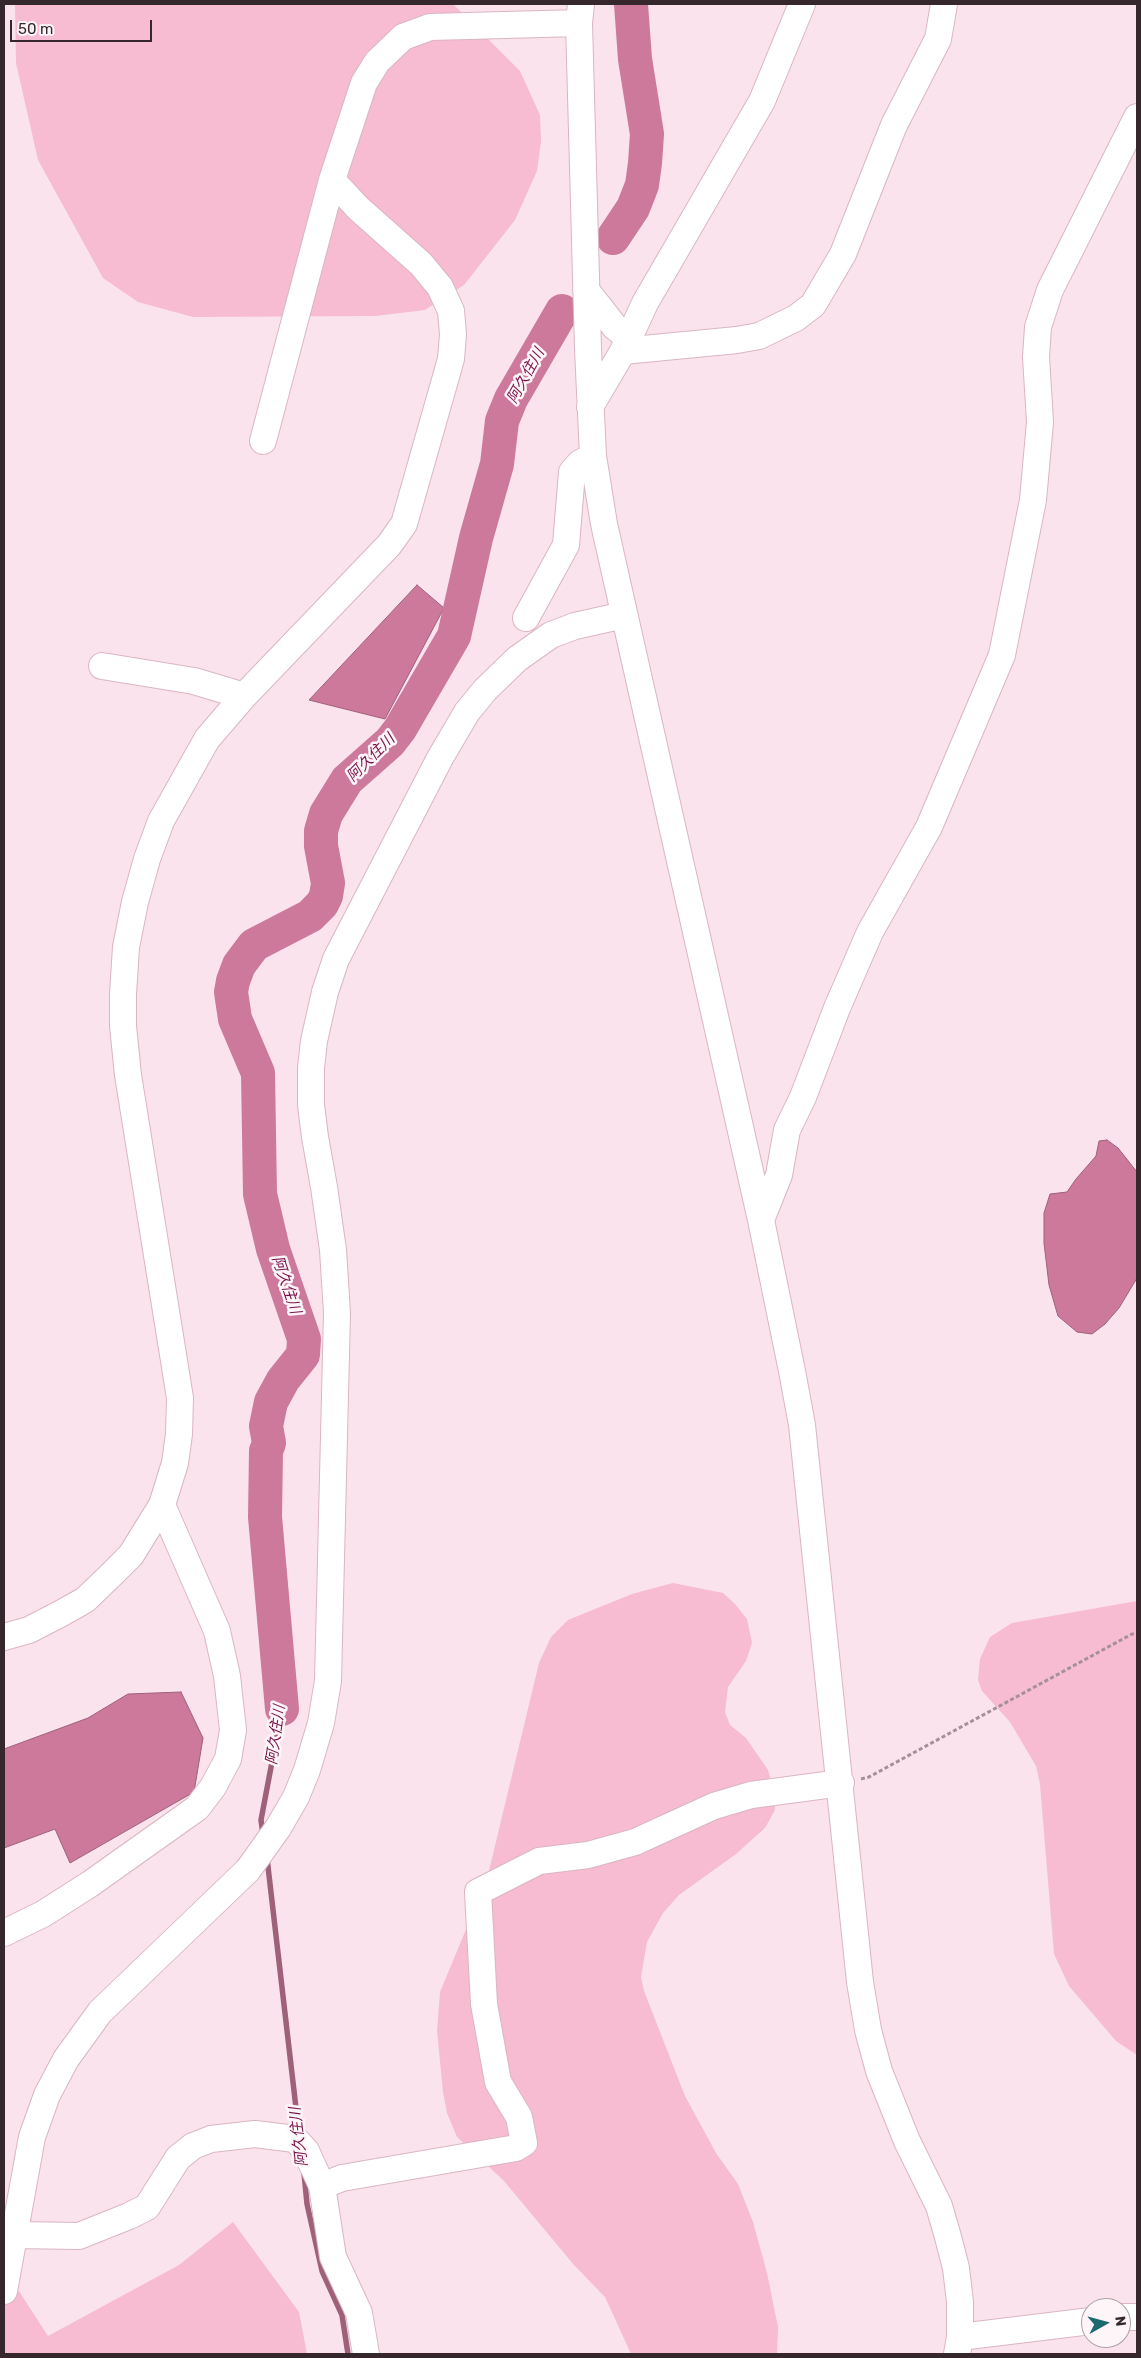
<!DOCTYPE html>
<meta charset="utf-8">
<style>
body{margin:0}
#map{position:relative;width:1141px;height:2358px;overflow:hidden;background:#fae3ec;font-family:Rubik,sans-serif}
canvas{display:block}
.frame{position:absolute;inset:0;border:5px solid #35272c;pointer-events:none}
.north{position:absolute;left:1081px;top:2298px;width:50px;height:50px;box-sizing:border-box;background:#fdf5f8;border:1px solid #ada3a6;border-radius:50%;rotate:83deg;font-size:14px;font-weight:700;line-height:20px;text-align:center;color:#35272c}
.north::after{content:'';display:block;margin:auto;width:18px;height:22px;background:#1d6970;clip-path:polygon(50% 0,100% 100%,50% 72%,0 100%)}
.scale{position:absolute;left:10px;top:20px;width:142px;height:22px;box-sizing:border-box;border:2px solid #35272c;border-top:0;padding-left:6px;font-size:15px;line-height:18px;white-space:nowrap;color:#35272c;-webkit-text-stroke:4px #fdf5f8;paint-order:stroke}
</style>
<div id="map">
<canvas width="1141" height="2358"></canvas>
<div class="frame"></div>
<div class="north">N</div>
<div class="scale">50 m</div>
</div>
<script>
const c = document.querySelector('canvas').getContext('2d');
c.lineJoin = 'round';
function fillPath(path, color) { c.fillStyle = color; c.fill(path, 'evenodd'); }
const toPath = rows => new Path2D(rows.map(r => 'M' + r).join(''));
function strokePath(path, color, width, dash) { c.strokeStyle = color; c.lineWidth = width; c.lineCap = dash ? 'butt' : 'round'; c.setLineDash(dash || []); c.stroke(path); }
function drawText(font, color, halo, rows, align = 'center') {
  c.font = font + ' Rubik,"Noto Sans JP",sans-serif'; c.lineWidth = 5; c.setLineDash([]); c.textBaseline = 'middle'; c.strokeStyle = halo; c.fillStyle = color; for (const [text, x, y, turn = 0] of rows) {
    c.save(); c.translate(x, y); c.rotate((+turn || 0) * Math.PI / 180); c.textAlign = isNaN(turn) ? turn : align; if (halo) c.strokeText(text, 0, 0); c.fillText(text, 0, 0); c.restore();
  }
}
fillPath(toPath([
 [15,4,453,4,520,71,540,115,541,141,537,171,515,220,464,285,425,310,375,316,193,317,138,302,103,278,38,160,16,63],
 [673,1583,723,1593,735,1604,747,1619,752,1643,746,1661,728,1687,725,1712,730,1725,746,1738,768,1770,774,1793,775,1810,765,1828,736,1854,679,1895,663,1913,647,1942,641,1977,644,1991,685,2096,716,2153,738,2184,753,2222,767,2273,778,2327,777,2354,631,2354,605,2297,574,2265,504,2181,457,2137,447,2113,443,2092,437,2031,440,1992,487,1879,539,1663,551,1637,568,1620,632,1594],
 [1137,1601,1137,2055,1116,2041,1069,1986,1054,1954,1040,1784,1036,1766,1010,1722,982,1691,978,1680,980,1659,990,1637,1012,1623],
 [233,2222,299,2312,307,2354,4,2354,4,2268,48,2336,179,2265]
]), '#f7bbd2');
const water = toPath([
 [417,585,444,608,385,719,309,700,417,585],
 [1107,1140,1118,1148,1137,1172,1137,1278,1119,1308,1105,1324,1092,1334,1077,1332,1058,1316,1049,1285,1044,1243,1044,1213,1050,1194,1067,1192,1076,1179,1096,1156,1099,1141,1107,1140],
 [181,1692,203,1738,194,1792,70,1863,55,1829,4,1848,4,1749,88,1718,128,1694,181,1692]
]);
fillPath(water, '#cd799c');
strokePath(water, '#9f607a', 1);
strokePath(toPath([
 [263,1834,261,1820,282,1709],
 [267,1858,299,2134],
 [304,2173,307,2204,322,2271,342,2315,348,2354]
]), '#9f607a', 5.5);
strokePath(toPath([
 [613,238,633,208,642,185,645,163,647,134,635,59,631,4],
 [282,1709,265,1517,266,1451,269,1443,266,1426,271,1402,283,1380,303,1355,304,1339,273,1249,260,1194,258,1073,235,1019,231,992,233,981,239,965,254,945,310,916,322,904,326,896,328,883,321,846,321,831,326,814,347,780,390,742,400,729,454,636,476,538,497,464,502,421,511,399,562,311]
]), '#cd799c', 34);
const minor = toPath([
 [581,4,579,23,588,349,593,456,604,524,761,1220,792,1371,802,1425,860,1982,868,2030,879,2071,907,2141,939,2206,948,2237,956,2268,960,2302,960,2337,957,2354],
 [586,290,615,327,629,338],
 [623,351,737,340,759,336,796,318,813,305,843,254,894,125,938,39,944,4],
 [590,407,623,351,645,303,762,101,802,4],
 [263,441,332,180,364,83,377,62,403,37,430,27,579,23],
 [526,618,566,545,572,472,580,463,593,456],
 [102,666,194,681,244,696],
 [761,1220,779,1175,787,1130,803,1097,837,1008,870,932,929,827,1002,655,1033,500,1040,422,1036,357,1038,327,1050,290,1137,117],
 [4,1637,29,1630,60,1614,85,1600,111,1575,131,1555,162,1505,175,1463,179,1434,180,1398,128,1075,123,1026,123,994,126,947,135,902,147,859,161,821,207,739,244,696,389,545,404,524,451,359,453,334,451,311,440,287,421,264,358,208,332,180],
 [4,1933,43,1914,90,1884,197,1808,213,1787,228,1759,233,1730,227,1676,217,1631,162,1505],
 [322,2186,342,2178,516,2148,524,2143,519,2117,498,2082,484,2004,478,1892,539,1861,588,1855,635,1842,714,1806,751,1795,841,1783],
 [15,2235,79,2236,129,2216,147,2207,178,2158,193,2146,211,2139,255,2134,295,2139,306,2151,322,2186,333,2257,359,2313,366,2354],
 [4,2291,32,2137,47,2095,66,2059,100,2012,248,1870,278,1828,296,1797,307,1770,321,1723,328,1681,337,1313,333,1250,324,1187,315,1137,311,1105,311,1068,314,1041,325,992,336,959,440,758,467,712,485,690,517,659,551,635,575,626,624,615],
 [1121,2317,1137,2317],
 [960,2337,1091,2321]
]);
strokePath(minor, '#dab6c3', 28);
strokePath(toPath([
 [861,1779,869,1777,1132,1634,1137,1634]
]), '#a49198', 3, [4, 2.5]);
strokePath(minor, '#fff', 26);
drawText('italic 15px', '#79144a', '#fdf5f8', [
 ["阿久住川",526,376,-61],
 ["阿久住川",371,758,-45],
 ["阿久住川",286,1285,71],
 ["阿久住川",276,1735,-82],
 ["阿久住川",299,2137,-97]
]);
</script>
